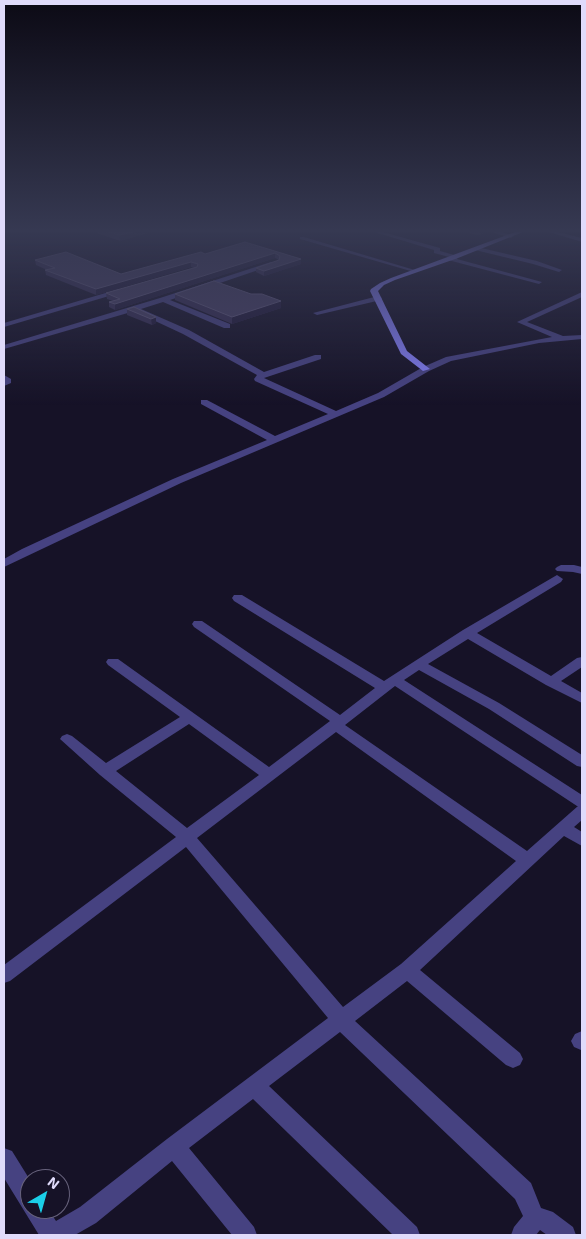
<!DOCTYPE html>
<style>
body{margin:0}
#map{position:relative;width:586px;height:1239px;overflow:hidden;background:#161227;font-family:"Exo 2",sans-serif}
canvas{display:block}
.frame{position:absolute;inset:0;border:5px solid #e0dbfb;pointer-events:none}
.north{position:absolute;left:20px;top:1169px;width:50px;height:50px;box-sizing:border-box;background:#161227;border:1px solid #67627c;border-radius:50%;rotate:38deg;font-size:14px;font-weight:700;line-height:20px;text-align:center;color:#e0dbfb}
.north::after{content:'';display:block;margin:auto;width:18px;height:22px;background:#1bcfe8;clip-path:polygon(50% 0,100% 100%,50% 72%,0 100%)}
</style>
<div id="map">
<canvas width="586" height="1239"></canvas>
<div class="frame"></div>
<div class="north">N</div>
</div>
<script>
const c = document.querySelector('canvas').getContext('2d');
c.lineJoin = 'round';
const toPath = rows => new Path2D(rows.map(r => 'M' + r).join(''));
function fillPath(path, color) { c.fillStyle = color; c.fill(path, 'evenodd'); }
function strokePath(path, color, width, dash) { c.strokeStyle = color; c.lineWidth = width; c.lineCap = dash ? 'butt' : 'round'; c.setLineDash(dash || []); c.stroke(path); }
fillPath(toPath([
 [300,237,304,237,418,271,414,272,300,239,300,237]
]), '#464281');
fillPath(toPath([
 [374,232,383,232,440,248,440,251,458,256,457,259,542,282,539,284,448,260,449,257,434,253,434,250,374,232],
 [491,232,501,232,514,236,511,238,491,232],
 [549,232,558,232,582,238,582,242,549,232],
 [477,247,537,261,562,270,559,272,533,264,475,250,474,249,477,247],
 [271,262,273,263,273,265,170,300,230,324,230,328,224,328,163,302,141,309,189,330,264,372,315,355,321,355,321,359,264,378,336,411,378,393,423,367,446,357,552,337,517,322,582,292,582,297,527,322,563,336,582,335,582,339,539,343,451,361,429,371,384,397,181,483,4,567,4,559,22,549,173,479,267,440,201,404,201,400,207,400,275,436,328,414,255,381,254,379,257,375,183,334,138,313,138,310,4,349,4,345,160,298,271,262],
 [119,289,126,291,4,327,4,323,119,289],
 [378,296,382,298,381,300,317,315,313,313,378,296],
 [4,375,11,379,11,383,4,386,4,375],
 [561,565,574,565,582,567,582,574,573,572,557,571,555,569,557,567,561,565],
 [557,575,563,579,561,582,477,633,551,676,577,658,582,657,582,667,561,681,582,693,582,703,546,685,468,639,428,664,499,703,582,755,582,767,577,766,489,709,419,670,404,680,582,795,582,820,574,827,582,832,582,846,564,836,420,970,520,1053,523,1059,520,1065,513,1068,506,1065,407,981,355,1021,531,1183,541,1208,553,1212,573,1227,576,1235,547,1235,540,1230,536,1235,511,1235,514,1227,523,1216,515,1199,340,1032,269,1086,417,1227,420,1235,393,1235,253,1099,189,1148,254,1227,257,1235,232,1235,172,1161,96,1223,75,1235,39,1235,4,1178,4,1148,12,1151,30,1180,30,1209,48,1209,56,1221,80,1207,167,1139,328,1018,186,847,10,981,4,983,4,965,176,837,100,775,60,739,62,736,67,734,72,736,106,763,180,717,108,665,106,662,108,659,118,659,269,767,330,721,194,627,192,624,194,621,202,621,340,715,375,688,234,601,232,598,234,595,242,595,384,681,463,630,557,575],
 [395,686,577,806,578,806,527,851,345,725,395,686],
 [189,724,259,775,187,828,116,771,189,724],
 [336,732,516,861,401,964,343,1007,197,838,336,732],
 [582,1031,582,1049,581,1050,574,1047,571,1041,575,1034,582,1031]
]), '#464281');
fillPath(toPath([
 [515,232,523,232,458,258,395,280,384,285,378,291,407,351,430,369,423,371,401,354,370,291,371,289,380,283,391,278,515,232]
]), '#817cf2');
fillPath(toPath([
 [94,232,151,232,120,241],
 [465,232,487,232,478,235],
 [245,242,301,259,301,264,264,276,256,272,256,268,279,260,275,258,115,310,109,307,109,302,113,301,107,299,106,293,194,268,191,267,96,295,46,275,45,270,47,270,36,265,35,260,121,274,205,254],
 [175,294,281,308,232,324,175,300],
 [127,309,156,317,156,323,152,325,127,315]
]), '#362d53');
fillPath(toPath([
 [133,232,151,232,120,241,119,235],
 [479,232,487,232,478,235],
 [275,253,275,258,115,310,115,304],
 [301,259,301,264,264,276,264,271],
 [191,262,191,267,96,295,96,289],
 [281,301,281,308,232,324,232,317],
 [156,317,156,323,152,325,151,319]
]), '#211a3a');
const building = toPath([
 [109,232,133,232,119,235,109,232],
 [245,242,301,259,264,271,256,268,279,260,280,256,275,253,115,304,109,302,120,299,106,293,197,267,198,264,191,262,96,289,45,270,55,268,35,260,66,252,121,274,201,252,205,254,245,242],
 [214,281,251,294,262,294,281,301,232,317,175,294,214,281],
 [134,307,156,317,151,319,127,309,134,307]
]);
fillPath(building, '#484065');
strokePath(building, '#60587c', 1);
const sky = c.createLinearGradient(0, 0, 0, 405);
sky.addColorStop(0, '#0c0a15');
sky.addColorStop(0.57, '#363952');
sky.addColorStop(1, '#36395200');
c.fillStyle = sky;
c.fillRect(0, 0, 586, 405);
</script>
